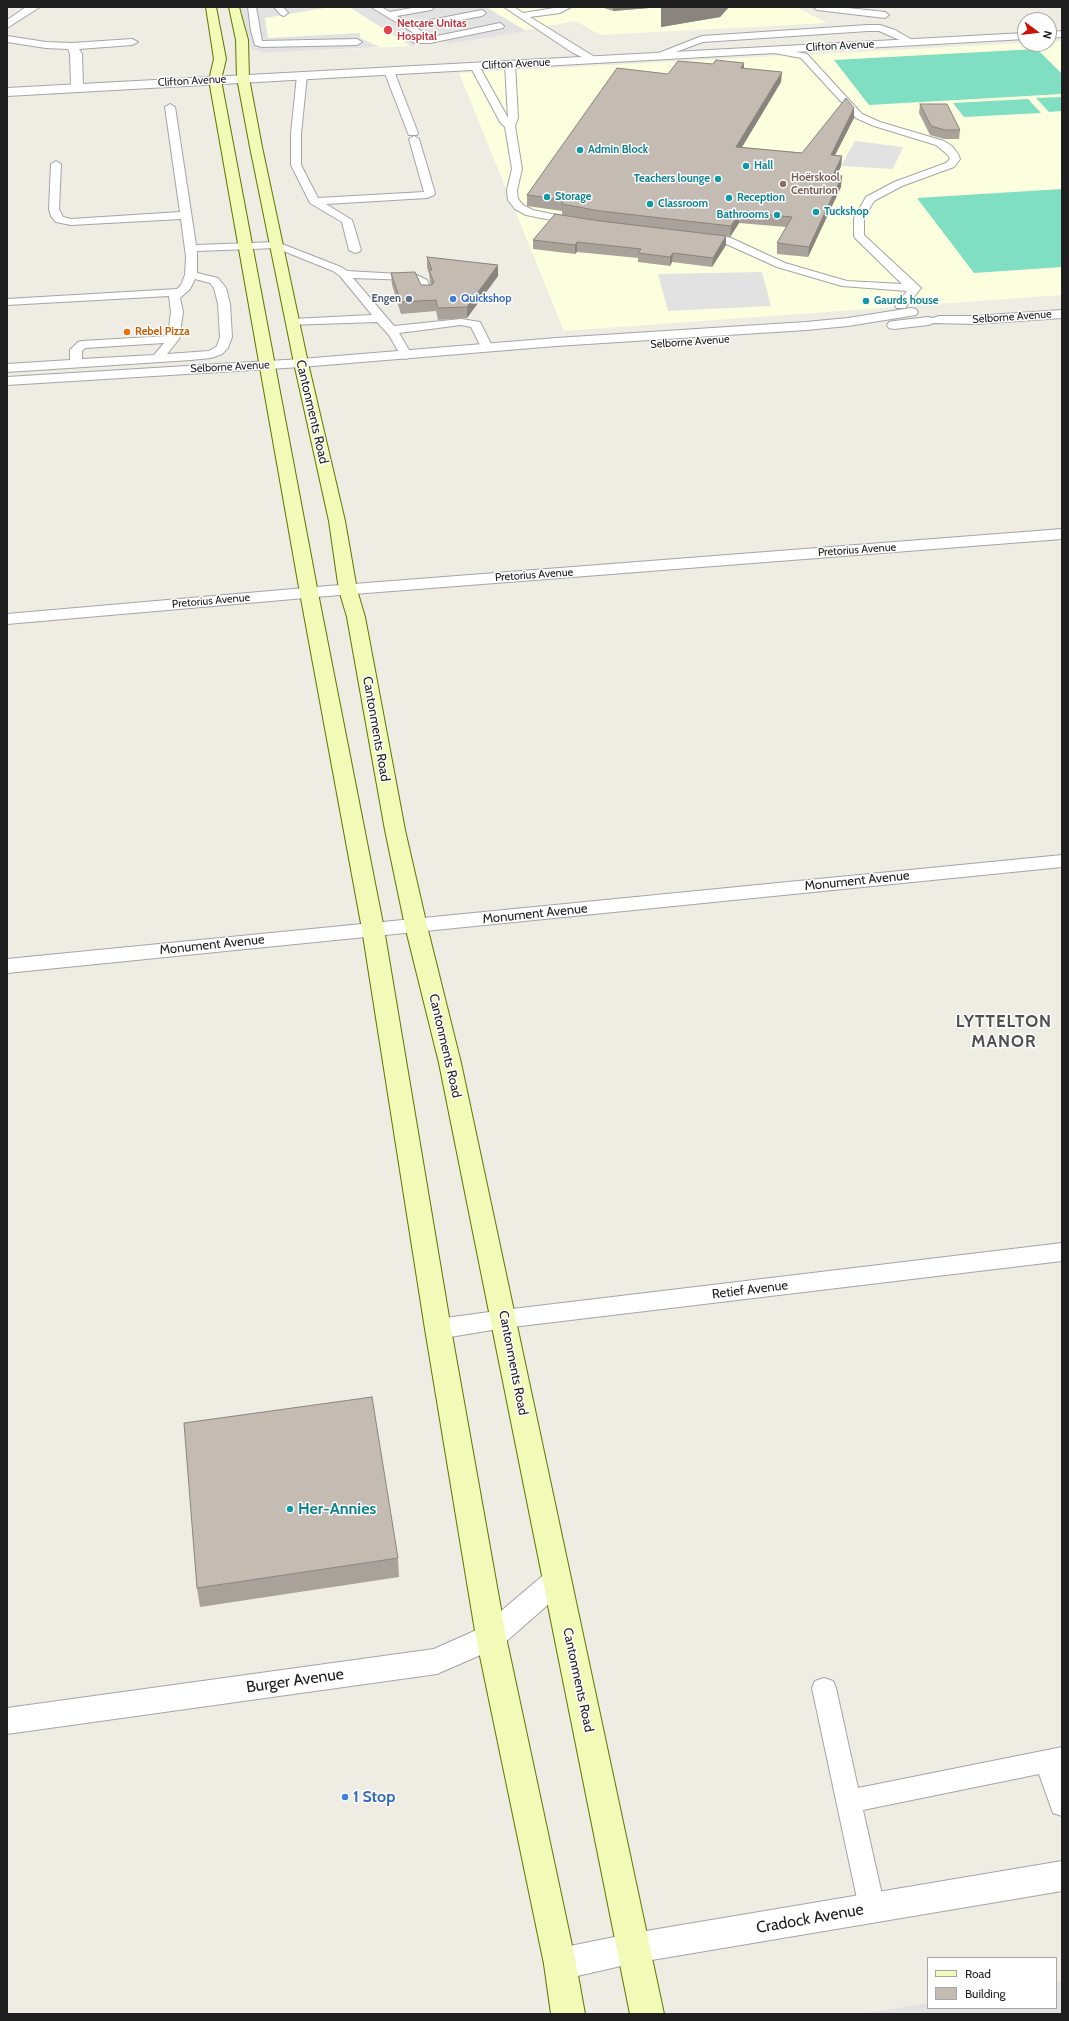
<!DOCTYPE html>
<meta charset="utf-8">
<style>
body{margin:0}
#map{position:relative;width:1069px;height:2021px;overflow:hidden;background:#efece4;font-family:Cabin,sans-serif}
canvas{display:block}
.frame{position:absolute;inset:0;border:8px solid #1e1e1e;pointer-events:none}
.legend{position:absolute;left:927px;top:1957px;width:130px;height:52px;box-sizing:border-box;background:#fff;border:1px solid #a5a5a5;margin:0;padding:5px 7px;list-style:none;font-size:12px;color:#1e1e1e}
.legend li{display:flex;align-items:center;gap:8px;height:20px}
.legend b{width:20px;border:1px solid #a5a5a5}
.north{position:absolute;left:1017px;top:12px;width:40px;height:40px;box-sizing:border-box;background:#fff;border:1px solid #a5a5a5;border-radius:50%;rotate:105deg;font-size:11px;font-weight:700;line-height:16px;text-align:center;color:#1e1e1e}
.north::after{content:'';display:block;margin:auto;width:14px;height:18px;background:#cc1200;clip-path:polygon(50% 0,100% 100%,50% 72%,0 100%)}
</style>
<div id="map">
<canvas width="1069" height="2021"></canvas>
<div class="frame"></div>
<ul class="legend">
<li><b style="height:5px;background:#f1fab6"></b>Road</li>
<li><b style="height:11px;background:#c4bcb3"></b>Building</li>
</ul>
<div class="north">N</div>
</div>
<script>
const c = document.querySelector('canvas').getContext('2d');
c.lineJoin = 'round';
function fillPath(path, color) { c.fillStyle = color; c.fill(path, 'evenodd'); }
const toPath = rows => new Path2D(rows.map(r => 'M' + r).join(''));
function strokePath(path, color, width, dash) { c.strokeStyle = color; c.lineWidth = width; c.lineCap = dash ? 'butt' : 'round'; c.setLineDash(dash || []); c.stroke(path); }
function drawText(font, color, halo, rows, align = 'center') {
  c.font = font + ' Cabin,sans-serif'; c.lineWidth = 3; c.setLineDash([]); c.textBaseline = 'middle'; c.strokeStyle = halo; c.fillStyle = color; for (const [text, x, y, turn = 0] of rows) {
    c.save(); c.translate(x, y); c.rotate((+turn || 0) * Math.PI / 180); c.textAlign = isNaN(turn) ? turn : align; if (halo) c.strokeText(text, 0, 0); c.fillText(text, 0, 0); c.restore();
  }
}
fillPath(toPath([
 [241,7,796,7,827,23,600,35,576,21,448,44,443,41,411,46,265,53,251,49],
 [1062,41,1062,295,564,331,459,73,1025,43,1049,44,1049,42]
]), '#fcffdd');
fillPath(toPath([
 [1037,49,1062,74,1062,94,869,105,834,60],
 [1062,97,1062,111,1049,112,1036,98],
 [1028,99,1041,113,964,117,953,103],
 [1062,189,1062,267,974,273,917,198]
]), '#80dfc3');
fillPath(toPath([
 [241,7,331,7,265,18,268,38,360,33,360,38,380,47,265,53,251,49],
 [349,7,486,7,526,31,448,44,443,41,411,46],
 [855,141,903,147,893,169,841,166],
 [762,272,771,306,668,311,658,274],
 [1062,1981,1062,2014,862,2014,928,2003,928,2008,1056,2008,1056,1982]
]), '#e2e2e2');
const service = toPath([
 [248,7,256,7,262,41,357,39,362,42,357,45,262,47,255,45,251,31,248,7],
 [274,7,283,7,288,13,284,16,281,15,274,7],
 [371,7,381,7,390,12,417,7,435,7,431,10,397,16,410,24,482,10,486,13,482,16,417,28,424,33,419,36,371,7],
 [504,7,514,7,523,13,560,7,571,7,560,13,530,17,598,59,593,62,573,53,504,7],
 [813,7,839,7,885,12,889,15,885,18,817,10,813,7],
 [500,23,504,26,503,28,430,43,415,43,410,40,427,34,432,37,500,23],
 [868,25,880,25,895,30,916,42,911,45,879,31,868,31,703,42,659,58,653,58,651,56,702,36,868,25],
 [772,47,807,54,862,114,880,122,944,141,952,146,958,154,960,159,954,167,902,186,874,201,864,218,864,235,921,288,905,308,897,308,895,306,907,291,842,286,777,267,724,243,701,239,696,236,701,233,731,238,785,263,847,281,902,284,855,238,854,236,854,218,866,197,894,182,946,163,950,159,948,155,936,145,874,126,856,118,801,58,769,52,769,48,772,47],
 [510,61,515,64,518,118,515,126,522,169,517,190,518,199,523,205,533,210,580,220,581,222,580,224,576,225,526,215,515,209,508,200,507,190,512,169,505,127,500,122,470,66,472,64,478,64,508,118,505,64,510,61],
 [389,68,394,71,418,133,417,135,409,135,408,133,384,71,389,68],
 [302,72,307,75,301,134,301,165,318,198,424,192,409,139,414,136,419,139,435,193,434,195,427,198,326,204,352,220,361,250,359,252,355,253,349,250,342,222,310,203,291,165,291,134,297,75,302,72],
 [170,104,175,107,196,245,277,242,341,267,347,271,417,275,427,280,433,294,431,296,423,296,416,282,411,280,353,278,394,326,461,319,480,322,493,348,491,351,483,351,471,327,461,325,399,333,412,355,406,359,402,358,389,335,377,322,288,325,286,323,288,321,292,319,372,315,340,276,333,271,276,248,197,251,197,273,218,278,226,288,230,304,232,337,228,348,222,354,211,358,191,360,7,372,7,364,70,360,70,350,78,342,82,341,168,336,171,312,169,296,7,305,7,299,177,289,181,285,185,275,186,257,181,219,71,225,56,222,51,216,49,209,51,164,56,161,61,164,59,209,63,217,71,219,180,212,165,107,170,104],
 [195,279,210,283,214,288,218,304,220,337,217,346,209,351,167,354,179,339,183,312,180,298,190,289,195,279],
 [164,343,154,355,82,359,82,351,85,348,164,343],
 [824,1678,833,1681,836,1688,858,1788,1062,1747,1062,1816,1053,1813,1039,1774,863,1810,885,1908,881,1917,872,1920,863,1917,859,1908,812,1688,815,1681,824,1678]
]);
const minor = toPath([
 [26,7,40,7,7,28,7,20,26,7],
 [7,36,46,42,72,43,132,39,138,42,132,45,79,49,82,54,83,87,77,90,71,87,70,54,68,49,46,48,7,42,7,36],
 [911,308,916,309,918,312,916,315,848,326,806,330,556,346,301,367,7,385,7,377,301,359,556,338,806,322,848,318,911,308],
 [1062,310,1062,318,975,324,934,323,928,325,894,329,889,328,887,325,889,322,894,321,928,317,933,318,939,316,975,316,1062,310],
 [1062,529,1062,539,328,596,7,624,7,614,328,586,1062,529],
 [1062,855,1062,867,7,973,7,959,1062,855],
 [1062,1243,1062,1261,504,1328,438,1339,429,1336,425,1329,429,1322,438,1319,504,1310,1062,1243],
 [557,1568,567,1572,571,1580,567,1588,501,1646,437,1674,7,1734,7,1708,434,1649,481,1628,547,1572,557,1568],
 [1062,1861,1062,1891,634,1963,560,1980,548,1975,544,1964,548,1953,560,1948,634,1933,1062,1861]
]);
const tertiary = toPath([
 [1062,31,1062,37,1049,38,1049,32,1062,31],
 [1025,33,1025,39,7,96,7,88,1025,33]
]);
const secondary = toPath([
 [206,7,216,7,226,59,221,80,318,593,384,929,451,1329,506,1637,576,1964,585,2014,551,2014,544,1964,476,1637,425,1329,362,929,300,593,209,80,214,59,206,7],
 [229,7,239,7,248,40,249,78,262,147,308,363,345,521,357,590,365,617,405,830,427,926,461,1063,664,2014,630,2014,439,1063,405,926,385,830,347,617,339,590,329,521,294,363,250,147,237,78,236,40,229,7]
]);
strokePath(service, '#a5a5a5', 2);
strokePath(minor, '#a5a5a5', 2);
strokePath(tertiary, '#a5a5a5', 2);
strokePath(secondary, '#607603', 2);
fillPath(service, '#fff');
fillPath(minor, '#fff');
fillPath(tertiary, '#fff');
fillPath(secondary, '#f1fab6');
fillPath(toPath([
 [601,7,729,7,720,17,661,27,661,7,613,11],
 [744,63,744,68,781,82,742,147,802,153,854,118,835,155,842,156,841,166,837,176,841,187,808,257,777,254,777,243,786,227,739,223,730,237,726,236,726,245,712,267,672,262,670,266,638,262,638,258,577,252,575,254,533,249,533,240,590,220,562,215,562,211,527,206,527,195,668,74,713,64],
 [920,104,960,130,959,139,944,139,930,135,919,113],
 [427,257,498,265,498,276,467,318,438,320,436,311,401,314,392,285,391,273,421,285,431,285,430,282,429,273,427,268],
 [398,1558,399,1577,200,1607,197,1588]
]), '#a9a29a');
fillPath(toPath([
 [613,7,729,7,720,17,661,27,661,7,613,11],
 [744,63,743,73,741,68],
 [782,72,781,82,736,157,736,147],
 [854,108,854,118,830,165,831,155],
 [842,156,841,166,832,186,833,175],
 [842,176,841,187,808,257,809,247],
 [740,212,739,223,730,237,731,226],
 [726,236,726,245,712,267,713,258],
 [577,242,577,252,575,254,575,245],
 [673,253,672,262,670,266,670,257],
 [498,265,498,276,467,318,467,307]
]), '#89847d');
const building = toPath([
 [716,60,744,63,741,68,782,72,736,147,802,153,846,98,854,108,831,155,842,156,833,175,842,176,809,247,777,243,792,217,740,212,731,226,600,211,562,204,565,200,527,195,617,68,668,74,678,61,713,64,716,60],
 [920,104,947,104,960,130,945,130,931,126,920,104],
 [555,214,600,221,726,236,713,258,673,253,670,257,638,253,641,249,577,242,575,245,533,240,555,214],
 [427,257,498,265,467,307,438,308,436,300,401,302,391,273,415,272,421,285,432,285,434,282,429,271,432,270,427,257],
 [372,1397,398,1558,197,1588,184,1423,372,1397]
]);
fillPath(building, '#c4bcb3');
strokePath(building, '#89847d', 1);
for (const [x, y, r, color] of [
 [388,30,5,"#e0444e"],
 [580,150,4,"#0f9aa8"],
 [746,166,4,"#0f9aa8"],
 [718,179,4,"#0f9aa8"],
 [783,184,4,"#8d6e63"],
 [547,197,4,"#0f9aa8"],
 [729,198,4,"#0f9aa8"],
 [650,204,4,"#0f9aa8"],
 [816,212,4,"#0f9aa8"],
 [777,215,4,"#0f9aa8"],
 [409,299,4,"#5c6f8a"],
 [453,299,4,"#3f7fe0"],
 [866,301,4,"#0f9aa8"],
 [127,332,4,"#e8710a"],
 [290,1509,4,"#0f9aa8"],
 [345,1797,4,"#3f7fe0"]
]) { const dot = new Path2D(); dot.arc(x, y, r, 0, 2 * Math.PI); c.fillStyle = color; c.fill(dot); strokePath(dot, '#fff', 1.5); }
drawText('bold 11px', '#be3a42', '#fff', [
 ["Netcare Unitas",397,24],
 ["Hospital",397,37]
], 'left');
drawText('11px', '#1e1e1e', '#fff', [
 ["Clifton Avenue",840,46,-3],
 ["Clifton Avenue",516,64,-3],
 ["Clifton Avenue",192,81,-3],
 ["Selborne Avenue",1012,317,-4],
 ["Selborne Avenue",690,342,-4],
 ["Selborne Avenue",230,367,-3],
 ["Pretorius Avenue",857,550,-4],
 ["Pretorius Avenue",534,575,-4],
 ["Pretorius Avenue",211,601,-5]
]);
drawText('bold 11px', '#0d838f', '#fff', [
 ["Admin Block",588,150],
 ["Hall",754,166],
 ["Teachers lounge",710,179,"right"],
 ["Storage",555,197],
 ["Reception",737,198],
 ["Classroom",658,204],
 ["Tuckshop",824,212],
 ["Bathrooms",769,215,"right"],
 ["Gaurds house",874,301]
], 'left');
drawText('bold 11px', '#785e54', '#fff', [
 ["Hoërskool",791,178],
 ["Centurion",791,191]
], 'left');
drawText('bold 11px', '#4e5e75', '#fff', [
 ["Engen",401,299]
], 'right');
drawText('bold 11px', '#366cbe', '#fff', [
 ["Quickshop",461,299]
], 'left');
drawText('bold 11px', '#c56008', '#fff', [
 ["Rebel Pizza",135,332]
], 'left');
drawText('13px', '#1e1e1e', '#fff', [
 ["Cantonments Road",312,412,77],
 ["Cantonments Road",376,729,80],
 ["Monument Avenue",857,881,-6],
 ["Monument Avenue",535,914,-6],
 ["Monument Avenue",212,945,-6],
 ["Cantonments Road",445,1046,77],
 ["Retief Avenue",750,1290,-7],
 ["Cantonments Road",513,1363,79],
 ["Cantonments Road",578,1680,78]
]);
drawText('bold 16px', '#0d838f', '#fff', [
 ["Her-Annies",298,1509]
], 'left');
drawText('16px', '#1e1e1e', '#fff', [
 ["Burger Avenue",295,1681,-8],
 ["Cradock Avenue",810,1919,-10]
]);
drawText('bold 16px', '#366cbe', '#fff', [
 ["1 Stop",353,1797]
], 'left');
c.letterSpacing = '1px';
drawText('bold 17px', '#515151', '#fff', [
 ["LYTTELTON",1004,1022],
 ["MANOR",1004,1042]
]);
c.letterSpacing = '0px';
</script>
